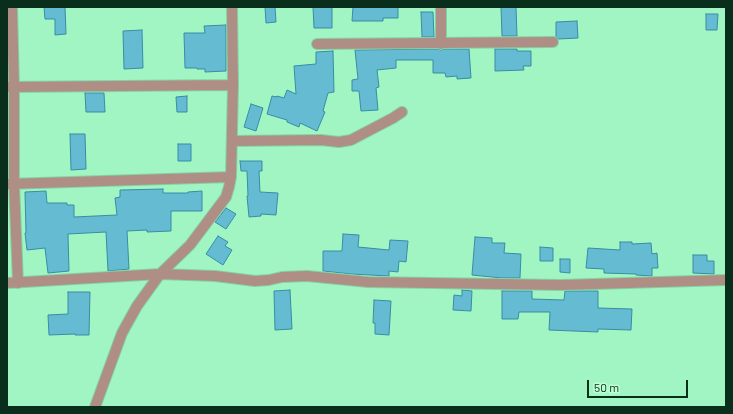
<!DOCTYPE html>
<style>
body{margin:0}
#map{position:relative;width:733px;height:414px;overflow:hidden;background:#a1f5c2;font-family:Barlow,sans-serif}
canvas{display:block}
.frame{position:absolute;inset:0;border:8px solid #092e1b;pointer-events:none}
.scale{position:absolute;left:587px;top:380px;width:101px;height:18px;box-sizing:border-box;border:2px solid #092e1b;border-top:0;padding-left:5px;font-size:12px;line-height:14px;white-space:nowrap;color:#092e1b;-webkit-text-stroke:3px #bcffd5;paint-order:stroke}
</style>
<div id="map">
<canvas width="733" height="414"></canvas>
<div class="frame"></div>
<div class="scale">50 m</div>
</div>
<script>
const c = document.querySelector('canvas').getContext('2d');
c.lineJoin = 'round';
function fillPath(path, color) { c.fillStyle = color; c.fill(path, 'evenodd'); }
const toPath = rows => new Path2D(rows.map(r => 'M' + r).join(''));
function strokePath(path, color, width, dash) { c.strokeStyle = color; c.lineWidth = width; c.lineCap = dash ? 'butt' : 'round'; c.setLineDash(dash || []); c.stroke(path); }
const building = toPath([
 [44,7,65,7,66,34,55,35,55,19,45,19,44,7],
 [265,7,275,7,276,22,266,23,265,7],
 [313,7,332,7,332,28,314,28,313,7],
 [353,7,398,7,398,18,383,18,383,21,352,21,353,7],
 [501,7,516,7,517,36,502,36,501,7],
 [421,12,433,12,434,37,422,37,421,12],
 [706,14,718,14,717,30,706,30,706,14],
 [577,21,578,38,558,39,556,37,556,22,577,21],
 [226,25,226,71,205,72,205,69,197,69,197,68,185,68,184,33,205,33,204,26,226,25],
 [142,30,143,68,124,69,123,31,142,30],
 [438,49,441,50,445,49,469,49,471,78,457,79,457,76,446,77,445,73,433,73,433,60,396,60,396,68,377,70,379,87,376,88,378,110,361,111,359,91,352,91,352,80,358,79,355,50,438,49],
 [495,49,517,49,517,51,531,51,531,66,523,66,524,70,495,71,495,49],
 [333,51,334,92,328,93,323,111,325,112,317,131,300,123,299,127,287,122,287,120,267,114,272,96,277,97,277,96,284,98,287,90,296,94,294,66,316,64,316,52,333,51],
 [85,93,104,93,105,112,86,112,85,93],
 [187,96,187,112,177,112,176,97,187,96],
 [251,104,263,108,256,131,244,127,251,104],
 [70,134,85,134,86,169,71,170,70,134],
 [178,144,191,144,191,161,178,161,178,144],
 [240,161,262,161,262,171,259,171,260,192,278,193,276,215,261,214,261,216,249,217,247,196,248,196,247,171,241,171,240,161],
 [163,189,163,193,188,193,188,192,202,191,202,211,171,211,171,231,147,232,147,230,127,231,129,269,108,271,106,232,68,234,69,271,48,273,45,248,27,250,25,233,26,233,25,192,46,191,47,203,67,203,67,205,74,205,74,217,117,215,115,198,120,197,120,190,163,189],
 [226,208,236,214,226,229,215,222,226,208],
 [343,234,359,235,358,247,389,250,390,240,408,241,406,262,399,261,398,272,389,271,389,276,351,274,323,271,323,251,342,251,343,234],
 [218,236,228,242,225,246,232,250,223,265,206,254,218,236],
 [475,237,492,238,492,243,505,243,504,253,521,254,520,278,502,278,472,275,475,237],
 [620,242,632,242,632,244,651,243,652,254,657,253,658,268,652,268,652,276,636,275,636,274,604,273,604,269,586,268,588,248,620,250,620,242],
 [540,247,553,248,553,261,540,261,540,247],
 [693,255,707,255,707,261,714,261,714,274,693,273,693,255],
 [560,259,570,259,570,273,560,272,560,259],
 [290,290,292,329,275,330,274,291,290,290],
 [462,290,472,291,471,311,453,310,454,295,462,296,462,290],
 [502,291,532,291,532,299,564,300,565,291,598,291,598,308,632,309,631,330,598,329,598,332,549,330,550,312,519,312,518,319,502,319,502,291],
 [68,292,90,292,89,335,75,335,75,334,49,335,48,315,68,314,68,292],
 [374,300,391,301,389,335,375,334,375,323,373,323,374,300]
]);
fillPath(building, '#64bbd2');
strokePath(building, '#378da3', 1);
const minor = toPath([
 [12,7,14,87,14,183,18,283],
 [441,7,441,44],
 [317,44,553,42],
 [7,87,233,85],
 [232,141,321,140,339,142,351,140,393,118,402,112],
 [7,184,231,177],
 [7,283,160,274,215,276,255,281,269,280,282,277,307,276,368,282,561,285,726,280],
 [95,407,122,333,137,306,160,274,190,245,226,197,229,187,231,177,233,85,232,7]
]);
strokePath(minor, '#86d1a4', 12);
strokePath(minor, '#ae8e85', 10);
</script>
